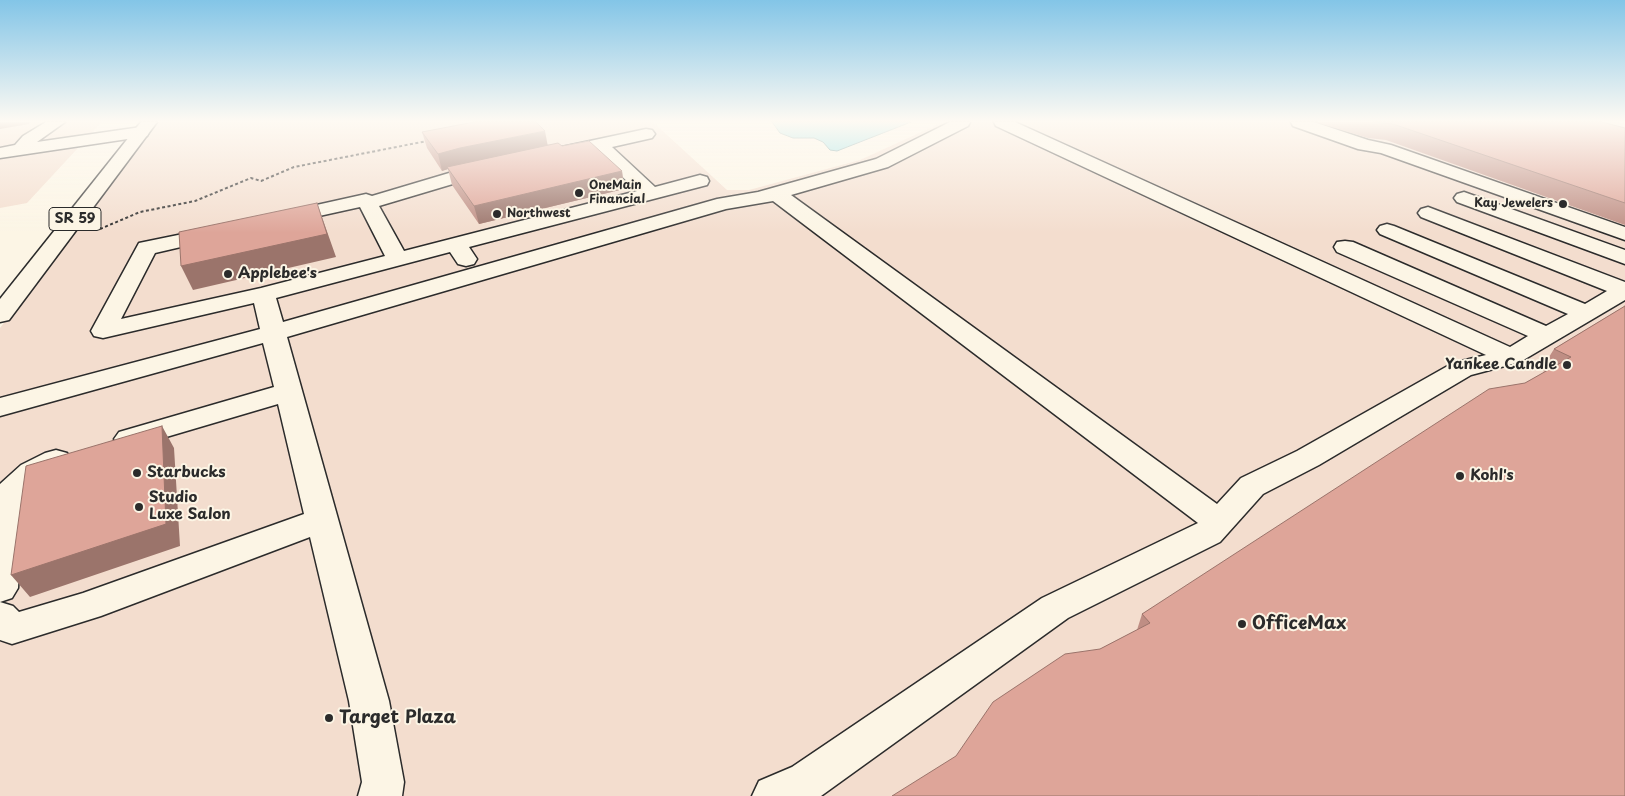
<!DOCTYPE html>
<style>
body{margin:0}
canvas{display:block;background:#fcf5e5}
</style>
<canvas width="1625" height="796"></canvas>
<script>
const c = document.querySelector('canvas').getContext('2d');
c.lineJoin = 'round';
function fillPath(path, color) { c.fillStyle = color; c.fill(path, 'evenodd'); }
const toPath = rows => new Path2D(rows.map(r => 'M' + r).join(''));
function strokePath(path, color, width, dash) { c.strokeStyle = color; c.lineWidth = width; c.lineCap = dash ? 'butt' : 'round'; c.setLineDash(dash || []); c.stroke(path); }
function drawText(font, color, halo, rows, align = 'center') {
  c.font = font + ' "Playpen Sans",sans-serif'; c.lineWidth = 4; c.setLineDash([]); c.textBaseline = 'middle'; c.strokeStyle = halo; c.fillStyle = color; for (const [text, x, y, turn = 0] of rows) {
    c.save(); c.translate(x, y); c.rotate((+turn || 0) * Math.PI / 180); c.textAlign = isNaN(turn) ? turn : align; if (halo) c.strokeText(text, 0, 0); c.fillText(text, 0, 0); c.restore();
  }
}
fillPath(toPath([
 [0,122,102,122,27,203,0,208],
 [153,122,653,122,727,190,749,190,860,160,943,122,1620,122,1625,124,1625,796,0,796,0,328]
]), '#f3ddce');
const water = toPath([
 [772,122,911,122,837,151,830,150,823,142,814,138,793,138,780,133,772,122]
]);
fillPath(water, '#8cdee6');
strokePath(water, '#65969b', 1);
const minor = toPath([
 [46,122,65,122,37,142,141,127,147,128,149,132,147,136,141,137,0,158,0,148,15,145,23,136,46,122],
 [950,122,970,122,968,126,888,167,791,195,1217,504,1241,478,1297,451,1453,363,1486,355,996,126,994,122,1015,122,1510,347,1528,336,1337,252,1334,247,1337,242,1345,241,1353,242,1546,326,1568,314,1380,234,1377,230,1380,226,1387,224,1394,226,1585,304,1607,291,1421,217,1418,213,1421,209,1428,207,1625,282,1625,300,1520,362,1471,375,1319,465,1263,494,1220,542,1068,618,821,796,752,796,759,781,792,767,1042,598,1198,523,773,201,726,209,287,337,389,701,404,782,402,796,358,796,362,782,349,701,310,537,101,616,12,644,0,640,0,484,21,465,45,453,56,450,67,453,71,460,67,467,43,479,23,498,18,588,12,598,0,602,13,606,19,612,83,593,304,514,278,404,129,448,119,446,114,439,119,432,274,387,263,343,0,416,0,398,260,329,254,303,103,338,94,336,91,331,139,243,217,227,224,229,227,233,224,237,155,253,121,319,261,288,385,256,360,207,283,224,276,222,273,218,276,214,366,194,372,196,486,162,493,164,495,168,493,172,379,206,404,251,637,191,595,150,557,158,551,157,548,153,551,149,557,148,646,129,652,130,655,134,652,138,612,147,655,187,700,175,707,177,709,181,707,185,469,247,477,259,474,264,466,266,458,264,450,252,276,298,283,322,717,199,758,192,876,159,950,122],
 [1291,122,1314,122,1368,140,1391,145,1625,227,1625,240,1381,153,1358,149,1293,126,1291,122],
 [1464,192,1625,250,1625,264,1457,202,1454,198,1457,194,1464,192]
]);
const major = toPath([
 [141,122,157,122,9,320,0,322,0,299,141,122]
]);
strokePath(minor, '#2b2b2b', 3);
strokePath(major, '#2b2b2b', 3);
strokePath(toPath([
 [100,229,140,212,195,201,251,178,261,181,294,167,427,141]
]), '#2b2b2b', 2, [3, 2.5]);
fillPath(minor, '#fcf5e5');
fillPath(major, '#fcf5e5');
fillPath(toPath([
 [1315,122,1602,122,1625,128,1625,225,1386,140,1368,138],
 [422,132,562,146,622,171,624,189,479,224,452,185,448,169,442,171,427,148],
 [1625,306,1625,796,956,756,1100,649,1137,630,1142,614,1525,383,1545,372,1541,370,1554,349]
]), '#bf8e84');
fillPath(toPath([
 [0,122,30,122,29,124,0,129],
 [545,131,548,147,447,167,448,169,442,171,438,154,460,148],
 [622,171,624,189,479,224,474,206],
 [317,203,336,257,193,290,181,266],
 [162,426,174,448,180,546,30,597,11,575]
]), '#9b746b');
const building = toPath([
 [474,122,536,122,545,131,460,148,438,154,422,132,474,122],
 [1374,122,1602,122,1625,128,1625,203,1393,124,1374,122],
 [589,141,622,171,474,206,447,167,558,143,562,146,589,141],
 [317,203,327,234,181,266,179,232,317,203],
 [1625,306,1625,796,892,796,956,756,993,702,1065,654,1100,649,1150,623,1142,614,1489,389,1525,383,1571,357,1554,349,1625,306],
 [162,426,166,524,11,575,26,466,162,426]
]);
fillPath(building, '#dea599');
strokePath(building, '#9b746b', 1);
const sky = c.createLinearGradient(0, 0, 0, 233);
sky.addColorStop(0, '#83c5e7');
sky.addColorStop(0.52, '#fefaf3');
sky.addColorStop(1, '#fefaf300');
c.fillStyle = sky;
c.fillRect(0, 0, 1625, 233);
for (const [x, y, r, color] of [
 [579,193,5,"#2b2b2b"],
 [1563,204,5,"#2b2b2b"],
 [497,214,5,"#2b2b2b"],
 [228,274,5,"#2b2b2b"],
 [1567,365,5,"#2b2b2b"],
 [137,473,5,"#2b2b2b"],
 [1460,476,5,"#2b2b2b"],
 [139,507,5,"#2b2b2b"],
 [1242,624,5,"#2b2b2b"],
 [329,718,5,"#2b2b2b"]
]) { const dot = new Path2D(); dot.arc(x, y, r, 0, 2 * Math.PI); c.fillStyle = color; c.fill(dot); strokePath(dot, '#fcf5e5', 2); }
drawText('bold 12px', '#2b2b2b', '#fcf5e5', [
 ["OneMain",589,186],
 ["Financial",589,200],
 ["Kay Jewelers",1553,204,"right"],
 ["Northwest",507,214]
], 'left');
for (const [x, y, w] of [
 [75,219,52]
]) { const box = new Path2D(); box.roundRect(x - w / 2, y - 11.5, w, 23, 4); c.fillStyle = '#fcf5e5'; c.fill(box); strokePath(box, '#2b2b2b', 1); }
drawText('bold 14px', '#2b2b2b', null, [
 ["SR 59",75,219]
]);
drawText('bold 15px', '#2b2b2b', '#fcf5e5', [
 ["Applebee's",238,274],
 ["Yankee Candle",1557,365,"right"],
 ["Starbucks",147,473],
 ["Kohl's",1470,476],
 ["Studio",149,498],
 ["Luxe Salon",149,515]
], 'left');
drawText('bold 18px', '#2b2b2b', '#fcf5e5', [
 ["OfficeMax",1252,624],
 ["Target Plaza",339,718]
], 'left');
</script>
